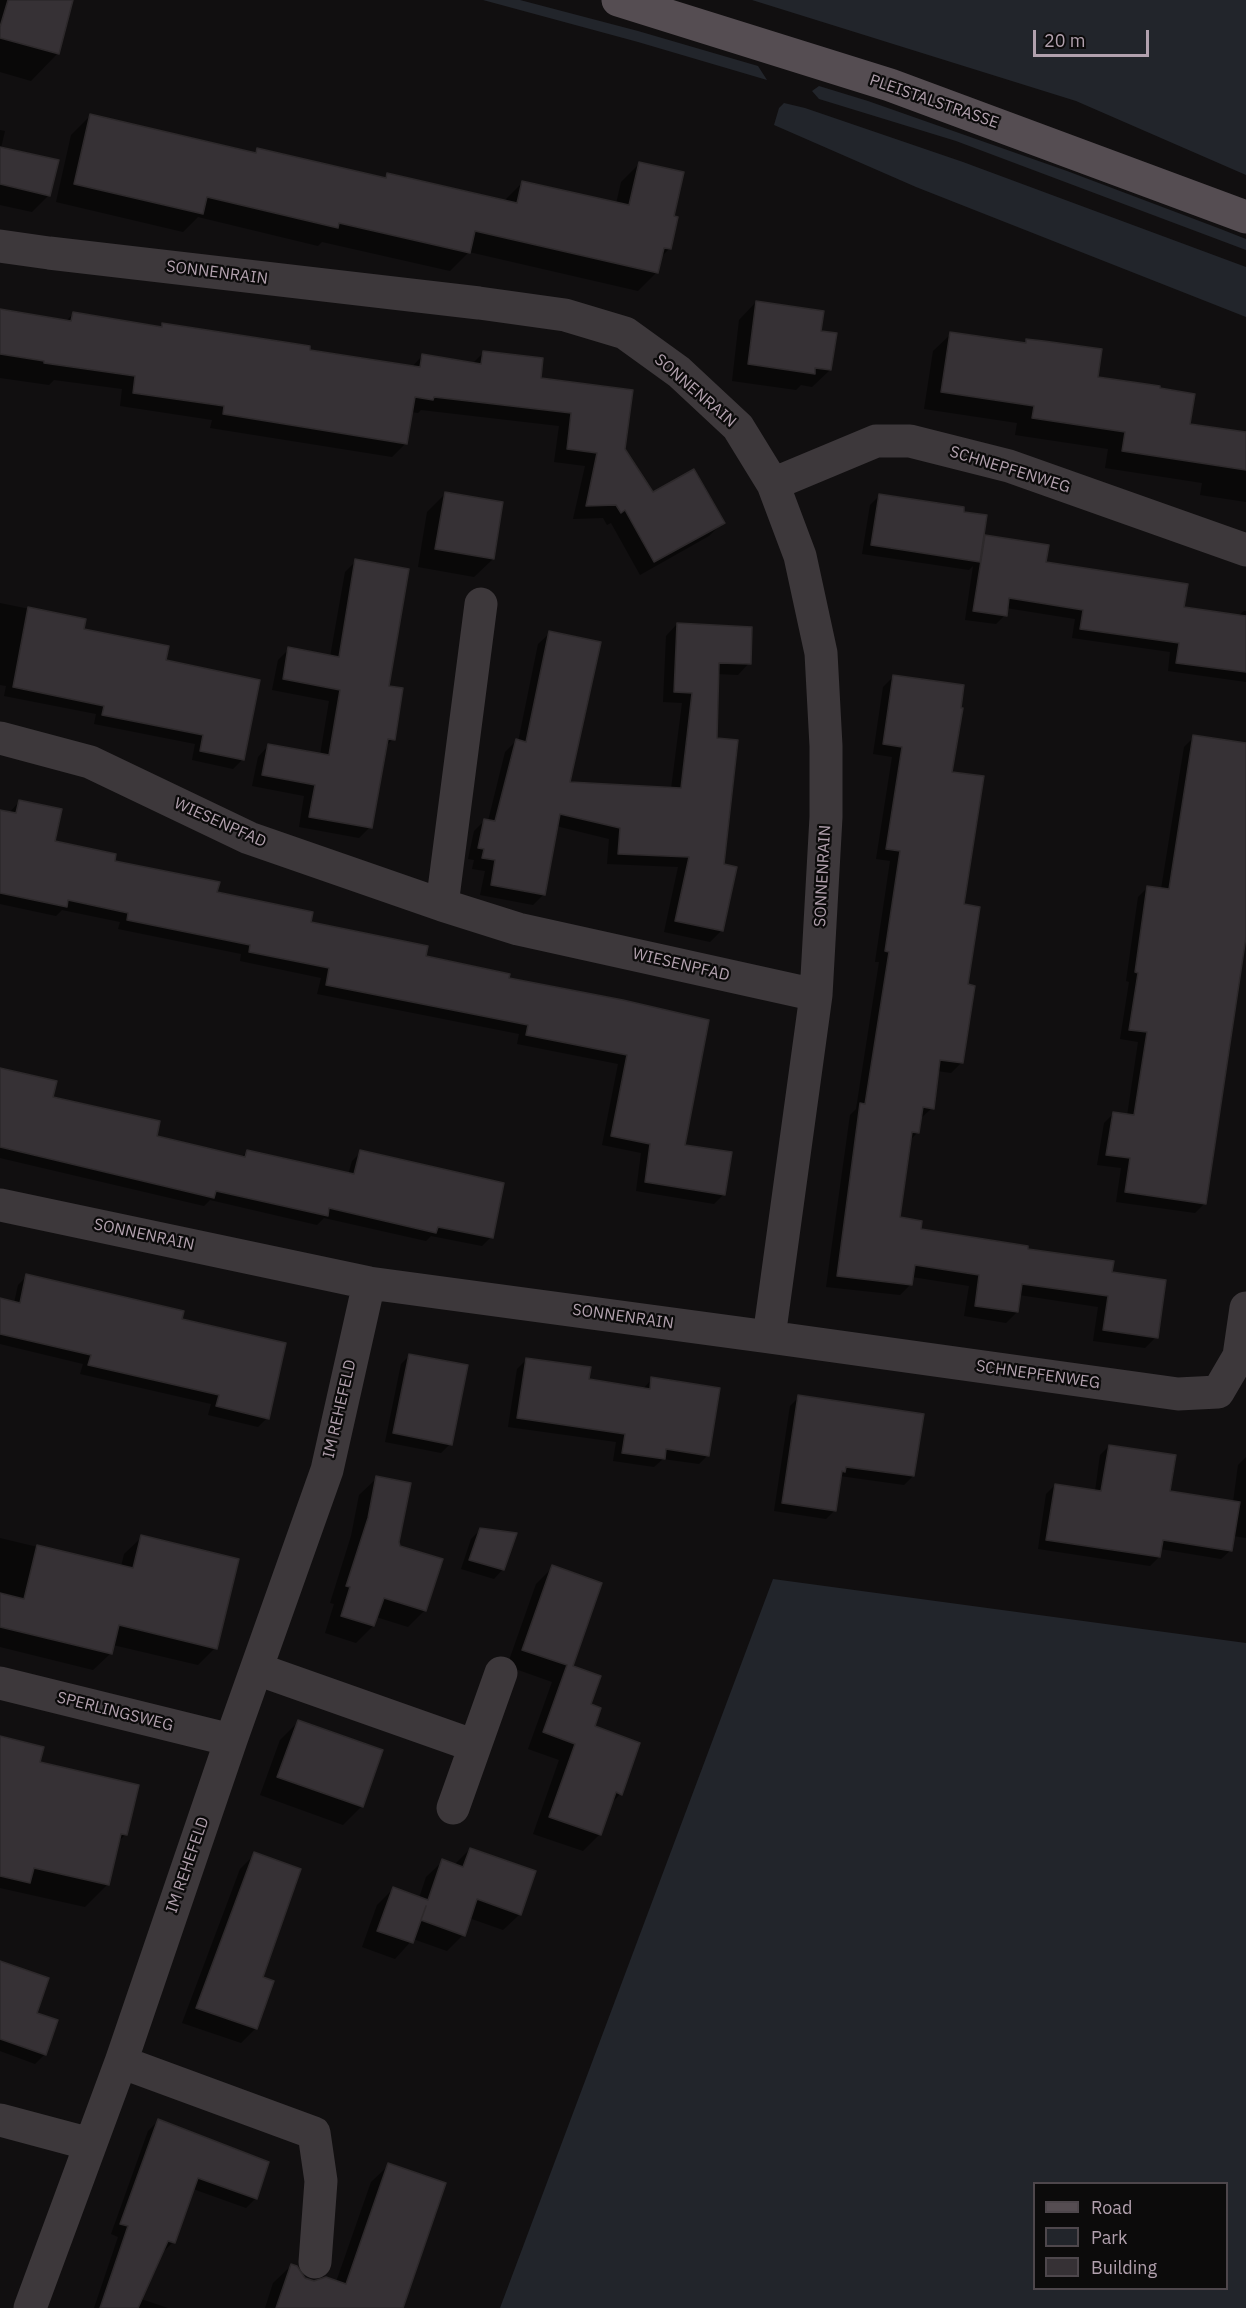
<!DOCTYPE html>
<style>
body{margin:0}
#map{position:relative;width:1246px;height:2308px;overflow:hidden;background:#110f10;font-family:"IBM Plex Sans",sans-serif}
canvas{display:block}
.legend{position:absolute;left:1033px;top:2182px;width:195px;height:108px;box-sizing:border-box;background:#0c0b0b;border:2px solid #4e474c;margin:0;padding:8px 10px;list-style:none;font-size:18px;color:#b2a1ae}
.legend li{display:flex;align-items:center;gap:12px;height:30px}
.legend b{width:30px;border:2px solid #4e474c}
.scale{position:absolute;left:1033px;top:30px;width:116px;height:27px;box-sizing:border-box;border:3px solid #b2a1ae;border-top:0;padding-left:8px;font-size:18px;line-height:21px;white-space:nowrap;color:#b2a1ae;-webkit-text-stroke:4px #0c0b0b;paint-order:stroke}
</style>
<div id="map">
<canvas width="1246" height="2308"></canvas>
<ul class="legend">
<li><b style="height:8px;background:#554d52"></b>Road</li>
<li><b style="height:16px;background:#22252b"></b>Park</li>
<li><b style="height:16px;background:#363135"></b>Building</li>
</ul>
<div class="scale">20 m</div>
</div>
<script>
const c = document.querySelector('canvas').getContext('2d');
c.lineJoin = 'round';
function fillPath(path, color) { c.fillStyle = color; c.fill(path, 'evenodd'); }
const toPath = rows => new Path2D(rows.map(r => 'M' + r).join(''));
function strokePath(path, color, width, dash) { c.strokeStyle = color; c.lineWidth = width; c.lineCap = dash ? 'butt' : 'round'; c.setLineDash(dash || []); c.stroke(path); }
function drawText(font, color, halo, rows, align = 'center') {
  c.font = font + ' "IBM Plex Sans",sans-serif'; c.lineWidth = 4.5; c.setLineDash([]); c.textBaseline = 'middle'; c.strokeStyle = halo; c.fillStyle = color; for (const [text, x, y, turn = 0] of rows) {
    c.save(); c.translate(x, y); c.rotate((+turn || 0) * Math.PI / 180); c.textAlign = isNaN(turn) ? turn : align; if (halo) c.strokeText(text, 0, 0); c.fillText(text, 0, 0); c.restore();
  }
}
fillPath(toPath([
 [483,0,520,0,638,31,758,66,767,80,638,42],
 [752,0,1246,0,1246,175,1076,101],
 [819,86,868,101,1067,171,1218,228,1246,239,1246,250,956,141,819,99,812,91],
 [784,103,805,108,963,162,1246,267,1246,317,916,187,774,125,779,108],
 [773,1579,1246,1643,1246,2308,500,2308],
 [1034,2184,1226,2184,1226,2288,1034,2288]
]), '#22252b');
fillPath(toPath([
 [0,0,72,0,58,53,31,81,0,72],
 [90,116,253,154,257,150,383,179,387,174,504,201,522,183,616,204,621,182,640,163,672,217,670,248,660,258,657,272,638,291,469,252,450,271,322,242,318,246,198,217,183,232,56,202,71,135],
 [0,130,5,131,1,148,49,195,32,212,0,205],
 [756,302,819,332,830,370,812,387,801,385,796,390,732,381,739,320],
 [0,308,1,311,66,321,73,314,160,328,163,325,411,368,422,356,472,364,484,352,539,380,624,450,652,494,723,522,709,536,640,575,611,523,607,525,603,518,573,519,585,466,554,462,559,426,421,410,418,413,411,412,406,443,392,457,210,428,212,420,120,406,122,389,54,380,49,385,0,378],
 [951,334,1024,344,1027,341,1189,425,1246,434,1246,502,1200,495,1202,483,1105,468,1108,449,1015,435,1017,423,924,409,933,351],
 [446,493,493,559,474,577,418,567,427,512],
 [879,496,962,513,982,540,985,537,1044,563,1183,608,1238,616,1244,611,1246,611,1246,682,1168,671,1170,652,1072,638,1075,619,1006,608,1005,615,996,624,965,620,973,566,969,570,862,554,870,505],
 [356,561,387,687,393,739,385,747,370,827,359,838,299,827,304,796,252,786,258,757,269,745,320,755,329,701,272,690,278,660,289,649,330,657,345,572],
 [0,603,84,620,82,630,165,662,258,681,242,760,233,769,192,760,195,744,94,724,96,714,4,696,6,686,0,685],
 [677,624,749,663,738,675,717,674,716,739,722,866,721,931,710,942,664,932,678,867,607,864,609,839,556,826,544,894,533,905,480,895,485,871,472,869,474,860,468,859,474,831,485,820,488,821,505,752,516,741,518,742,538,644,550,633,569,784,671,789,682,703,663,702,666,636],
 [894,676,951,773,963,905,966,986,962,1062,951,1073,937,1071,932,1108,920,1119,918,1132,909,1141,898,1219,919,1231,1026,1250,1110,1273,1156,1337,1145,1348,1093,1341,1098,1307,1019,1295,1017,1312,1006,1323,964,1316,969,1286,912,1277,911,1284,900,1295,826,1287,850,1115,856,1109,879,962,875,962,890,861,876,859,892,757,873,754,883,687],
 [1194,737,1246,745,1246,925,1204,1204,1195,1213,1116,1202,1121,1168,1097,1165,1104,1123,1114,1113,1127,1116,1138,1042,1120,1039,1129,982,1126,981,1138,897,1148,887,1161,889,1184,747],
 [19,802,54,843,424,957,507,979,623,1002,683,1146,724,1194,714,1204,636,1191,641,1153,602,1145,618,1064,517,1044,519,1034,317,994,321,978,240,961,241,954,118,929,120,922,62,910,56,916,0,904,0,811,9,813],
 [0,1069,51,1098,155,1137,241,1157,247,1152,348,1175,352,1161,361,1152,491,1237,482,1246,431,1236,426,1241,324,1218,317,1225,210,1200,204,1206,0,1158],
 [27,1276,180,1320,267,1418,258,1427,208,1415,211,1404,80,1374,83,1364,0,1344,0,1300,14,1303,18,1285],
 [410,1355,450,1444,441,1453,385,1442,401,1364],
 [526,1360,587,1380,643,1389,652,1379,708,1455,699,1464,663,1459,654,1467,613,1461,616,1442,508,1427,517,1369],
 [799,1397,913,1476,904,1485,840,1476,835,1510,826,1519,774,1511,790,1406],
 [1109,1446,1169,1493,1233,1502,1238,1465,1246,1457,1246,1538,1233,1536,1231,1550,1221,1559,1160,1549,1159,1557,1150,1566,1038,1549,1046,1494,1055,1485,1095,1491,1100,1455],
 [377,1478,398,1542,425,1610,408,1627,376,1617,373,1626,356,1643,325,1633,334,1604,330,1603,351,1536,359,1495],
 [480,1530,503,1569,494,1579,461,1569,471,1539],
 [142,1537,215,1648,198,1665,113,1645,111,1653,93,1670,0,1647,0,1538,121,1567,124,1554],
 [553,1567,571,1667,589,1705,593,1727,620,1794,611,1804,600,1834,583,1851,533,1834,559,1760,528,1749,552,1682,507,1666,536,1584],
 [299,1721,381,1751,361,1807,343,1825,260,1795,280,1740],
 [0,1738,38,1763,126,1834,118,1842,108,1884,85,1907,0,1888],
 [470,1849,520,1914,503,1930,469,1918,463,1935,447,1951,413,1939,395,1959,362,1947,377,1905,393,1889,419,1898,426,1877,443,1861,454,1865],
 [255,1854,261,1978,256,2028,241,2043,182,2023,240,1869],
 [0,1967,35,2014,56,2021,44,2055,35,2064,0,2051],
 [158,2121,256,2198,246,2208,193,2189,173,2242,163,2252,161,2252,141,2299,168,2308,94,2308,118,2237,111,2234,148,2131],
 [389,2165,401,2308,265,2308,273,2283,291,2266,304,2279,314,2282,336,2282,371,2182]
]), '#0007');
const building = toPath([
 [8,0,73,0,59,54,0,38,0,27,8,0],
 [90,114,256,153,257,148,386,178,387,173,517,203,522,181,629,205,639,162,684,172,674,216,678,217,671,249,664,248,658,273,475,231,470,253,339,223,338,228,207,197,203,214,74,184,90,114],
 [0,147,59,160,50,196,0,184,0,147],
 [756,301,824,311,821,331,837,333,831,370,815,368,815,374,748,364,756,301],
 [0,309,71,321,73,312,162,327,162,323,310,346,310,350,420,367,422,354,481,364,483,351,543,358,541,378,633,390,625,449,653,492,694,469,725,523,654,562,625,510,621,513,616,505,586,506,597,453,567,449,571,413,434,397,433,400,415,397,407,444,223,414,224,406,133,393,135,376,44,363,44,361,0,354,0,309],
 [950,332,1026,343,1026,339,1044,341,1102,349,1098,377,1160,386,1160,388,1195,394,1190,424,1246,432,1246,470,1122,451,1125,432,1032,418,1034,406,941,392,950,332],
 [445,492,503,502,494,559,435,549,445,492],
 [879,494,964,507,964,512,987,515,980,562,871,545,879,494],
 [985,535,1049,545,1046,562,1188,584,1184,607,1246,616,1246,672,1176,663,1179,643,1080,629,1083,610,1009,598,1007,616,973,611,985,535],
 [355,559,409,569,389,686,403,688,395,740,388,739,372,828,309,817,315,785,262,775,268,744,329,755,340,690,283,679,288,647,339,657,355,559],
 [28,607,86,619,84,629,169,646,166,660,260,680,244,760,200,751,203,735,102,715,104,706,13,687,28,607],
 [677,623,752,627,751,664,719,663,717,738,738,740,724,864,737,867,723,931,675,921,689,857,618,854,620,828,560,814,545,895,491,885,495,860,482,858,484,849,478,848,484,819,495,821,516,739,526,742,549,631,601,642,570,782,681,788,692,693,674,692,677,623],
 [893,675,964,685,961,708,963,708,952,772,984,776,964,904,980,907,968,984,975,986,963,1063,940,1060,934,1109,923,1107,919,1133,912,1132,900,1217,922,1221,921,1229,1028,1246,1028,1249,1114,1261,1112,1272,1166,1280,1158,1338,1103,1330,1108,1296,1022,1284,1018,1312,975,1306,979,1275,915,1265,912,1285,837,1276,860,1103,865,1104,889,952,885,951,900,851,886,849,902,747,883,744,893,675],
 [1193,735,1246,743,1246,937,1206,1204,1125,1192,1130,1158,1106,1155,1113,1112,1134,1115,1147,1032,1129,1030,1138,973,1135,972,1147,886,1169,889,1193,735],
 [19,800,62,809,55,841,116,854,115,861,220,882,217,892,313,912,311,922,428,946,426,956,510,974,509,978,623,1000,709,1020,685,1145,732,1152,725,1195,645,1182,650,1144,611,1136,627,1055,526,1035,528,1025,326,985,329,968,249,952,250,945,127,920,128,913,68,900,67,907,0,893,0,810,16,813,19,800],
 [0,1068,57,1081,53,1097,160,1121,157,1136,245,1157,247,1150,354,1174,360,1150,504,1183,493,1238,438,1227,436,1233,329,1208,328,1216,216,1191,214,1198,0,1147,0,1068],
 [26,1274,184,1311,182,1319,286,1343,269,1419,216,1406,219,1395,88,1365,91,1355,0,1334,0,1298,20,1303,26,1274],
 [409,1354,468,1365,452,1445,393,1433,409,1354],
 [526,1358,591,1367,589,1379,650,1389,651,1377,720,1388,709,1456,666,1449,665,1459,622,1453,625,1434,517,1418,526,1358],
 [798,1395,924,1414,914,1476,846,1467,845,1472,842,1471,836,1511,782,1503,798,1395],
 [1109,1445,1176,1455,1170,1491,1240,1502,1232,1551,1163,1540,1160,1557,1046,1540,1055,1484,1101,1491,1109,1445],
 [376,1476,411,1483,399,1542,400,1546,443,1559,426,1611,384,1598,374,1626,341,1616,350,1587,346,1586,368,1518,376,1476],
 [480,1528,517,1533,504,1570,469,1560,480,1528],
 [141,1535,239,1559,217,1649,119,1625,112,1654,0,1627,0,1593,24,1599,37,1545,133,1568,141,1535],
 [552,1565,602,1583,573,1666,601,1676,591,1704,601,1708,595,1726,640,1743,622,1795,616,1792,601,1835,549,1817,575,1744,543,1732,567,1665,522,1650,552,1565],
 [298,1720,383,1750,363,1807,277,1777,298,1720],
 [0,1736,44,1747,40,1762,139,1785,127,1835,121,1834,109,1885,34,1868,30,1883,0,1876,0,1736],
 [470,1848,536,1871,521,1915,477,1899,465,1936,421,1920,426,1906,413,1943,377,1931,393,1887,428,1900,442,1859,463,1867,470,1848],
 [254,1852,301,1869,263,1977,274,1981,257,2029,196,2008,254,1852],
 [0,1961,49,1978,37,2013,58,2020,46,2055,0,2039,0,1961],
 [158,2119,269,2162,257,2199,198,2178,175,2243,168,2241,138,2308,100,2308,128,2226,120,2224,158,2119],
 [388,2163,446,2183,403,2308,276,2308,291,2264,297,2266,305,2278,314,2281,326,2277,346,2284,388,2163]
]);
fillPath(building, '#363135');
strokePath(building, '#2d292b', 1.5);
strokePath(toPath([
 [0,246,49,253,479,303,565,315,625,333,679,372,738,427,773,484,800,556,821,653,826,746,826,817,816,995,769,1337,369,1283,0,1205],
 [773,484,876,441,910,441,1009,466,1246,550],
 [0,738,90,762,249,838,442,905,518,929,816,995],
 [442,905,481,604],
 [769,1337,1178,1394,1218,1392,1239,1356,1246,1308],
 [257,1669,475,1746],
 [0,1683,231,1740],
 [453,1808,501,1673],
 [121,2062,314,2133,321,2181,315,2262],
 [0,2120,90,2144],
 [30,2308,121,2062,231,1740,327,1470,369,1283]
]), '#3d383b', 33);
strokePath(toPath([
 [618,0,890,85,1246,217]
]), '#554d52', 33);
drawText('16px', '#b2a1ae', '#0c0b0b', [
 ["PLEISTALSTRASSE",934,102,19],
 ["SONNENRAIN",217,273,7],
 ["SONNENRAIN",695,391,41],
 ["SCHNEPFENWEG",1010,470,17],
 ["WIESENPFAD",220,823,24],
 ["SONNENRAIN",823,876,-87],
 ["WIESENPFAD",681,965,13],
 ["SONNENRAIN",144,1235,12],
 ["SONNENRAIN",623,1317,8],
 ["SCHNEPFENWEG",1038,1375,8],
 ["IM REHEFELD",340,1409,-77],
 ["SPERLINGSWEG",115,1712,14],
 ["IM REHEFELD",188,1865,-71]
]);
</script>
